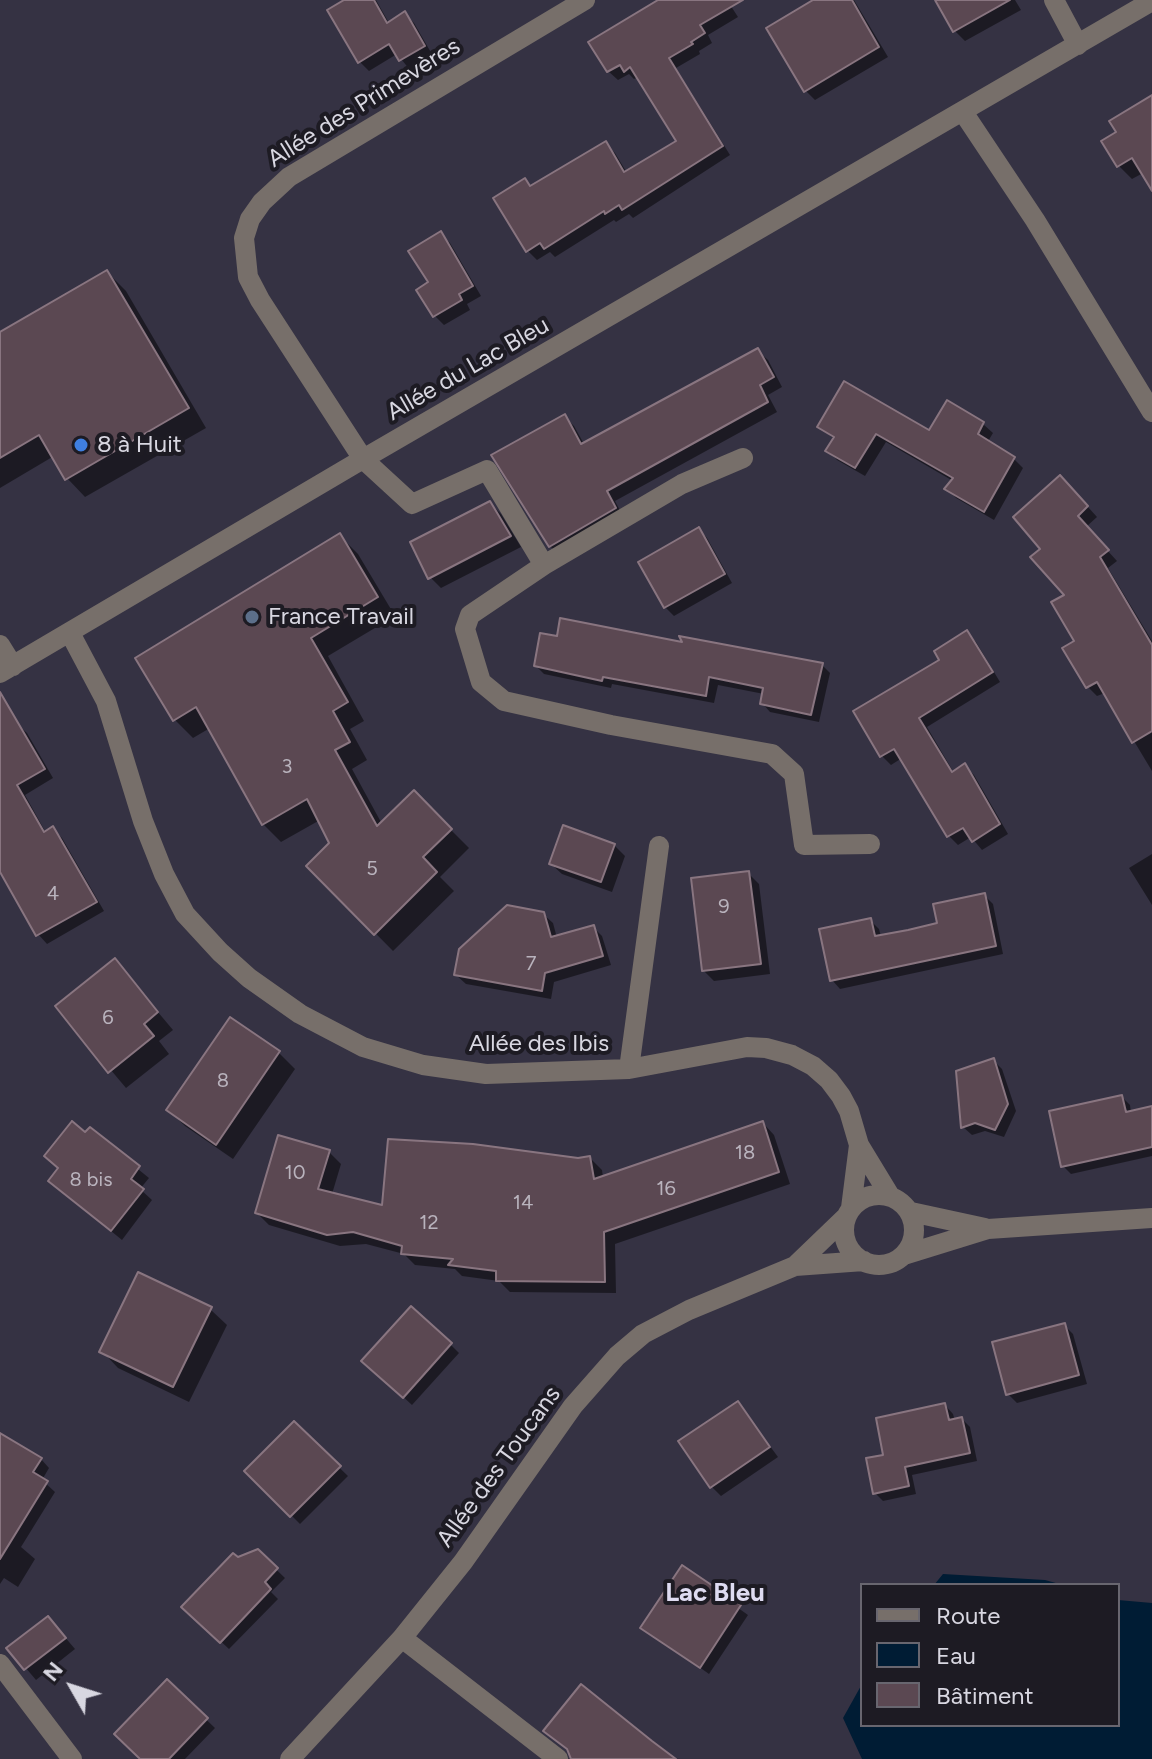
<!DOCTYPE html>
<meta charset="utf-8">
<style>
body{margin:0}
#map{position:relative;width:1152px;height:1759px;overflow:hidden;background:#353243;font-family:Figtree,sans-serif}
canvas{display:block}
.legend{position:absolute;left:860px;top:1583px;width:260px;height:144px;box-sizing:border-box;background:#1d1b23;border:2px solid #68666f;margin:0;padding:10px 14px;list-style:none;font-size:24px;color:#d8d7e1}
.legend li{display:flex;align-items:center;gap:16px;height:40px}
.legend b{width:40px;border:2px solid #68666f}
.north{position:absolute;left:32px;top:1647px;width:80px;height:80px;-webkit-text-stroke:6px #1d1b23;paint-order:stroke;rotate:309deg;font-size:22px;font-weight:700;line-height:32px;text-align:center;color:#d8d7e1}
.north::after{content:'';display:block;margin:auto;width:28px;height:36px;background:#d8d7e1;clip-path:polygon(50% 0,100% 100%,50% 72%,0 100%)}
</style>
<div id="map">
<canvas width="1152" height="1759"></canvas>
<ul class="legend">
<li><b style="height:10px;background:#776f6a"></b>Route</li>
<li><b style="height:22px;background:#001c34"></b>Eau</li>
<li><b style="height:22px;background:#5b4852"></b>Bâtiment</li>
</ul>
<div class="north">N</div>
</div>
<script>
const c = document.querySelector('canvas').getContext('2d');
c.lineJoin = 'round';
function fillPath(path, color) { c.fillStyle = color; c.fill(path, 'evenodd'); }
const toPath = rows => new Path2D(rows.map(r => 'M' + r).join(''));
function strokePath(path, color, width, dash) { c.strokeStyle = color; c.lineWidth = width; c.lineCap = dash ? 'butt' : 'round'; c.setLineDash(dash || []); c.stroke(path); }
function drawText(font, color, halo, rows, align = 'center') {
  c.font = font + ' Figtree,sans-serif'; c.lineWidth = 8; c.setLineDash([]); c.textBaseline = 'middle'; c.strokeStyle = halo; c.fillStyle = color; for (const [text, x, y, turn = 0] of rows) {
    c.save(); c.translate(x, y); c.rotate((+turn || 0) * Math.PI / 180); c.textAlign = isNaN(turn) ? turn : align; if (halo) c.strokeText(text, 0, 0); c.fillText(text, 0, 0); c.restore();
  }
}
fillPath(toPath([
 [943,1574,1045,1580,1063,1585,934,1585],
 [1118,1600,1152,1603,1152,1759,862,1759,843,1718,862,1684,862,1725,1118,1725]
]), '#001c34');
fillPath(toPath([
 [348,0,376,0,389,23,405,14,414,23,433,56,410,70,397,54,369,71,360,62],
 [662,0,727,0,738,17,708,35,712,43,699,51,700,54,676,68,730,155,633,218,629,214,616,222,614,220,555,257,550,252,537,260,528,251,531,188,606,144,615,153,627,173,678,142,638,77,634,79,629,74,618,80,608,71],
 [817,0,854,0,888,57,815,100,805,90],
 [937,0,1015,0,1021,10,965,41,955,31],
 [1152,96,1152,183,1143,173,1132,179,1119,166,1104,142,1118,133],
 [440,234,450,243,481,296,467,304,470,310,444,325,435,316,430,283],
 [107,272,126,291,206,428,85,497,67,478,54,456,0,488,0,334],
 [758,351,768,360,782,387,768,395,777,412,615,501,624,518,560,556,550,546,565,417,574,426,584,444],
 [947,403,983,424,993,433,987,443,1014,459,1023,468,994,520,956,498,947,488,953,481,886,442,865,476,837,460,828,450,834,439,820,427,930,433],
 [1070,487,1097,517,1086,527,1117,561,1108,568,1152,641,1152,771,1105,693,1097,696,1087,686,1067,595,1043,549],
 [490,503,501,514,521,547,441,588,430,577],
 [699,529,707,538,732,583,674,616,665,607],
 [340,536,358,554,395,616,328,656,364,721,350,729,367,760,352,769,382,824,414,793,469,848,440,877,454,891,393,951,309,866,331,844,320,820,281,842,263,824,210,728,193,738,175,720,138,658],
 [967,633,976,642,1000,682,927,727,954,773,965,766,974,775,1008,834,982,850,971,837,958,845,949,836,902,758,891,765,882,756,942,661],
 [686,645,822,665,830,673,819,722,770,712,762,703,764,694,718,685,714,703,612,684,611,688,544,674,536,666],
 [17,724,27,733,53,778,25,795,46,833,53,829,62,838,104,911,47,944,38,934,0,872,0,734],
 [614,845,625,856,612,892,562,874,551,864],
 [1152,854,1152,905,1129,868],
 [749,874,759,884,770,974,714,981,704,971],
 [985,896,993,904,1003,954,840,989,832,980,870,920,879,929,881,937,939,924],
 [543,914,553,923,557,938,593,927,602,936,611,965,554,982,551,999,466,984,456,975],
 [115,961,173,1030,159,1041,169,1054,126,1088,57,1006],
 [230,1020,279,1053,295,1069,233,1159,185,1126,168,1110],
 [993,1060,1002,1069,1016,1111,1004,1137,985,1131,972,1135,963,1127],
 [1122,1097,1130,1105,1131,1113,1152,1112,1152,1156,1071,1174,1063,1166],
 [763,1123,774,1135,790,1184,615,1244,616,1293,510,1292,499,1281,462,1276,455,1269,415,1265,404,1254,366,1244,340,1246,269,1225,257,1213,329,1152,341,1164,332,1194,383,1207,590,1158,602,1170,603,1178],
 [90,1130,149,1178,140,1189,152,1200,122,1240,50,1181],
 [210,1309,227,1325,189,1402,118,1368,102,1351],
 [1064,1325,1073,1334,1087,1384,1017,1403,1008,1394],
 [450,1344,459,1353,412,1405,373,1369],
 [738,1403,778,1457,721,1496,712,1487],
 [945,1405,953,1414,955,1421,962,1419,970,1427,977,1461,912,1475,916,1494,883,1501,875,1493,885,1456],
 [294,1424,348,1476,300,1524,247,1471],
 [0,1435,41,1459,49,1468,42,1480,55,1492,21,1547,35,1559,18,1587,4,1578,0,1584],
 [257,1551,285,1578,271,1592,278,1599,229,1649,184,1607,237,1559],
 [682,1568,748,1615,709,1674,643,1627],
 [58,1629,75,1649,36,1680,9,1648],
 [167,1682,215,1728,185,1759,142,1759]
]), '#0007');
const building = toPath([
 [344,0,374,0,387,23,405,11,425,46,399,61,389,44,358,63,327,10,344,0],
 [658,0,743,0,700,25,705,33,691,42,693,44,669,58,723,146,622,210,619,205,605,214,604,211,544,249,540,243,526,252,493,198,525,178,530,186,606,141,624,172,676,141,630,67,624,72,620,65,607,72,588,42,658,0],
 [813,0,852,0,879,47,804,92,766,28,813,0],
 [935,0,1010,0,953,32,935,0],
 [1152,95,1152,191,1132,158,1117,167,1101,141,1116,132,1109,121,1152,95],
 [441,231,473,286,459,294,462,300,433,317,416,290,428,282,408,251,441,231],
 [107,270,189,408,65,480,39,435,0,458,0,332,107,270],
 [758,348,774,377,760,385,768,402,607,491,616,508,549,547,491,455,565,414,581,444,758,348],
 [844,381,929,430,947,400,984,422,978,434,1015,457,984,512,944,489,953,478,876,434,855,468,825,451,834,437,817,427,844,381],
 [1060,475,1088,506,1078,516,1109,550,1100,557,1152,645,1152,731,1132,743,1097,682,1086,688,1062,648,1074,641,1051,602,1064,595,1030,557,1040,549,1013,517,1060,475],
 [490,501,511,536,428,579,410,542,490,501],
 [699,527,725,574,664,608,638,562,699,527],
 [340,533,378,597,311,638,348,702,333,711,350,742,335,750,377,826,414,790,452,829,423,857,437,872,374,935,306,866,329,843,307,799,262,825,196,707,173,721,135,658,340,533],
 [560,618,682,642,679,636,823,663,811,715,760,704,763,688,709,677,706,696,603,677,602,681,534,666,540,633,557,636,560,618],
 [967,630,993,672,919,718,952,772,965,763,1000,824,972,842,963,828,947,837,894,749,880,757,853,711,939,660,934,651,967,630],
 [0,692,45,769,17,785,44,832,53,826,97,902,36,936,0,872,0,692],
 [563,825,615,844,601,882,549,864,563,825],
 [749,871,761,964,702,971,691,878,749,871],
 [985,893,996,946,830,981,819,929,871,918,875,936,908,930,937,923,933,904,985,893],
 [507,905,544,912,551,937,594,925,603,956,545,973,542,991,454,975,459,949,507,905],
 [115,958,158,1012,144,1024,154,1036,108,1073,55,1006,115,958],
 [230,1017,280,1051,216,1145,166,1110,230,1017],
 [994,1058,1008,1104,995,1130,975,1123,961,1128,956,1071,994,1058],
 [1122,1095,1126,1112,1152,1106,1152,1147,1061,1167,1049,1111,1122,1095],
 [72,1121,85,1132,90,1127,140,1166,131,1179,144,1189,111,1231,48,1181,58,1168,44,1156,72,1121],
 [763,1121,779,1172,604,1232,605,1282,496,1281,496,1271,448,1265,453,1259,401,1254,402,1246,353,1232,327,1235,255,1213,278,1135,330,1150,318,1189,382,1205,388,1139,473,1144,578,1158,590,1156,594,1179,763,1121],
 [138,1272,212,1307,173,1387,99,1352,138,1272],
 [411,1306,452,1343,403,1398,361,1361,411,1306],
 [1065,1323,1079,1375,1006,1395,992,1342,1065,1323],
 [738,1401,770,1447,710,1488,678,1441,738,1401],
 [945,1403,949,1420,962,1417,970,1453,905,1467,909,1486,873,1494,866,1458,883,1455,876,1418,945,1403],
 [294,1421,341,1466,290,1517,244,1471,294,1421],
 [0,1433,42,1458,33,1472,48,1481,0,1559,0,1433],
 [258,1549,278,1568,265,1582,271,1589,220,1643,181,1607,233,1553,238,1557,258,1549],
 [682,1565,741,1605,700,1668,640,1628,682,1565],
 [48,1616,66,1638,24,1670,6,1648,48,1616],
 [167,1679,208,1718,169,1759,140,1759,114,1734,167,1679],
 [581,1684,652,1741,676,1759,571,1759,567,1749,543,1731,581,1684]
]);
fillPath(building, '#5b4852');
strokePath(building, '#897580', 2);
strokePath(toPath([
 [1054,0,1078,45],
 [963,112,1035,220,1152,412],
 [743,458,682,484,544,565,470,615,465,629,481,682,504,701,611,725,772,754,794,774,804,845,870,844],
 [544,565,487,470,412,504,363,459,260,300,248,277,244,238,250,219,262,202,289,177,585,0],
 [70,633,106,701,143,821,164,874,185,914,220,952,249,978,300,1014,363,1047,423,1065,486,1074,629,1069,747,1047,766,1048,792,1055,813,1066,829,1080,841,1096,849,1111,859,1145,890,1196],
 [0,645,13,666],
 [0,673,363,459,1152,1],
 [629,1069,659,846],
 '844 1230a35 35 0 1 1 70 0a35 35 0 1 1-70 0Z',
 [851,1208,859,1145],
 [911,1212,985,1228],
 [904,1255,988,1229,1152,1218],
 [795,1266,847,1216],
 [402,1638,558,1759],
 [0,1664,72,1759],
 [290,1759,402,1638,463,1562,573,1406,617,1356,643,1334,689,1310,795,1266,864,1261]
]), '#776f6a', 20);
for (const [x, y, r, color] of [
 [81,445,8,"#3f7fe0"],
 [252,617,8,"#5c6f8a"]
]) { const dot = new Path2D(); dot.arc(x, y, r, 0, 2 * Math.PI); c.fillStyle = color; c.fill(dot); strokePath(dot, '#1d1b23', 3); }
drawText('20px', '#b9b3bd', null, [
 ["3",287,767],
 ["5",372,869],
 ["4",53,894],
 ["9",724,907],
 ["7",531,964],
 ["6",108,1018],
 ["8",223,1081],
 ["18",745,1153],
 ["10",295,1173],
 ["8 bis",91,1180],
 ["16",666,1189],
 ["14",523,1203],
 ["12",429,1223]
]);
drawText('24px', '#d8d7e1', '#1d1b23', [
 ["Allée des Primevères",364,103,-32],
 ["Allée du Lac Bleu",468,369,-30],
 ["Allée des Ibis",539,1044],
 ["Allée des Toucans",499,1467,-54]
]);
drawText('24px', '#d8d7e1', '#1d1b23', [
 ["8 à Huit",97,445],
 ["France Travail",268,617]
], 'left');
drawText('bold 26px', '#dedbf1', '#1d1b23', [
 ["Lac Bleu",715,1593]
]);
</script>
